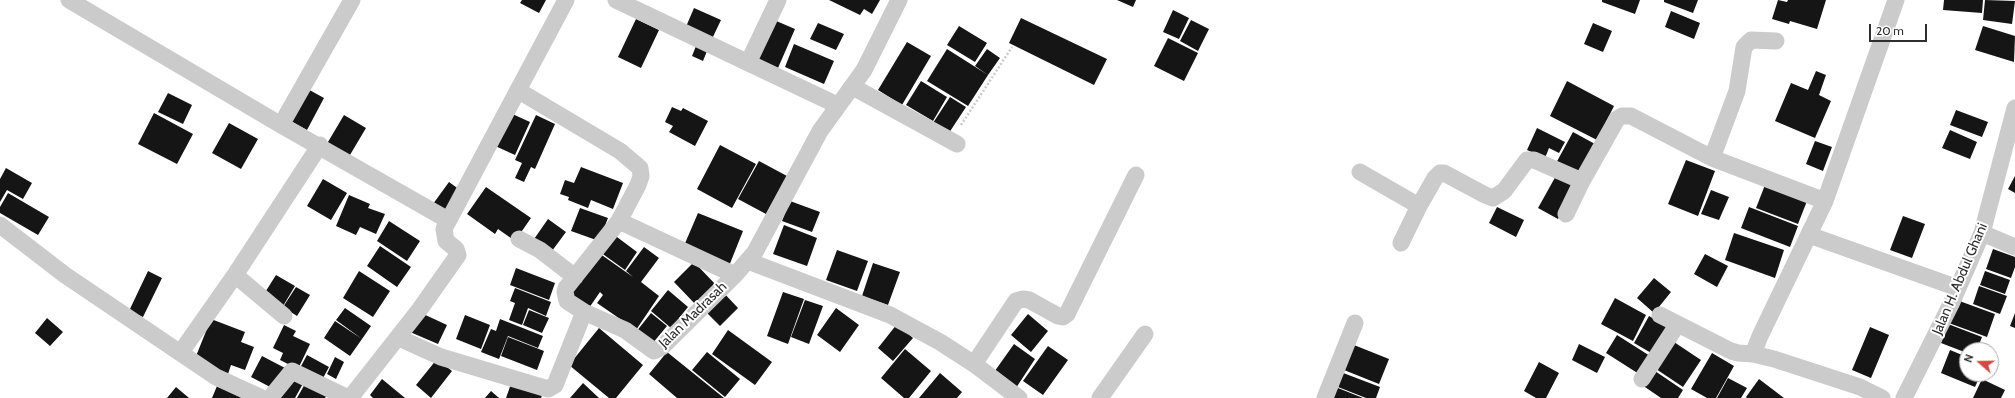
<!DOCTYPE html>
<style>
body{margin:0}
#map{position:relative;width:2015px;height:398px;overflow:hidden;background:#fff;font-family:Cabin,sans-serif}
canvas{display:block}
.north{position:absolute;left:1959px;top:342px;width:40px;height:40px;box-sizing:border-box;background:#fff;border:1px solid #ababab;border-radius:50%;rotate:290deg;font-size:11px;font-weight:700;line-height:16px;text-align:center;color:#2e2e2e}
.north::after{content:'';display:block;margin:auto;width:14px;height:18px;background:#d44941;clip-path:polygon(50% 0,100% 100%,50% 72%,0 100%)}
.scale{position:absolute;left:1869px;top:24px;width:58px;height:18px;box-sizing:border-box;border:2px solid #2e2e2e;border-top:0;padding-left:5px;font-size:12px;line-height:14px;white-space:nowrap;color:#2e2e2e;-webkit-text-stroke:3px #fff;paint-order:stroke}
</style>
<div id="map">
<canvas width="2015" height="398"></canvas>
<div class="north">N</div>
<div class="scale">20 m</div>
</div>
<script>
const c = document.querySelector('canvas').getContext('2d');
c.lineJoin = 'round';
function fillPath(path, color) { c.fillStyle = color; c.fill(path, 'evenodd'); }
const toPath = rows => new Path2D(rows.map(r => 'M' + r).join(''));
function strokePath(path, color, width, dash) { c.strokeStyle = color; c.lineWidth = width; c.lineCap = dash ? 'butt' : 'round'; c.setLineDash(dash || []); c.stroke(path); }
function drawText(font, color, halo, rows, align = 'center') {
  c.font = font + ' Cabin,sans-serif'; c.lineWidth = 4; c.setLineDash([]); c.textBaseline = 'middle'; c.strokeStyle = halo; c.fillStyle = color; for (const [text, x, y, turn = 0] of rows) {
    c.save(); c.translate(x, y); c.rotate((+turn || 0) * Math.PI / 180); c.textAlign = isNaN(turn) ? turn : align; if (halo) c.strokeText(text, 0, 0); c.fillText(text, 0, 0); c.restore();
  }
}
fillPath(toPath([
 [522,0,546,0,539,13,520,3],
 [829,0,880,0,872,14,864,9,860,15],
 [1117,0,1136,0,1133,7],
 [1602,0,1640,0,1635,14,1602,2],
 [1664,0,1698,0,1693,13,1664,2],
 [1778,0,1787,2,1788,0,1826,0,1817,29,1790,21,1789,24,1772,19],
 [1944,0,1968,0,1968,6,1968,0,1983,0,1982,13,1943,10],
 [1985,0,2015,1,2012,24,1983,20],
 [694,8,721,20,711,41,685,29],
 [1173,10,1189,18,1179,39,1163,32],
 [1671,11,1700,23,1694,39,1665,27],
 [1021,18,1107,59,1094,85,1009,43],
 [636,19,659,30,641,68,618,57],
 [774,20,795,29,778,68,757,59],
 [1191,20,1209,29,1198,51,1180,41],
 [818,23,844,34,836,50,810,39],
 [1593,23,1612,31,1603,52,1584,44],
 [959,26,987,43,975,62,947,45],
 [1983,26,2015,36,2014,62,1975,50],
 [1168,38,1198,53,1184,81,1154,66],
 [907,42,931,56,902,105,878,90],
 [794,44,834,61,824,84,785,67],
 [696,46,707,51,703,61,692,56],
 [947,49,988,75,968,106,927,81],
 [987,49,1000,58,988,75,975,66],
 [1816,71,1826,75,1819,95,1831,101,1815,138,1775,121,1791,83,1808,90],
 [921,81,947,97,933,121,906,105],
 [1567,81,1614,106,1597,140,1550,116],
 [304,87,324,98,307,130,287,119],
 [168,93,192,105,183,124,158,112],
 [950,97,966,107,947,136,931,126],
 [672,107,681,111,683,108,708,121,695,146,669,132,673,126,665,122],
 [1956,110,1988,122,1982,137,1950,125],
 [508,112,530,122,515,155,493,145],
 [154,113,193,134,177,164,138,144],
 [344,115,366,128,347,160,325,147],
 [536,115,555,124,535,169,531,167,524,182,515,178,522,163,515,160],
 [229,123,258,139,241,169,212,153],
 [1537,128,1565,142,1559,153,1549,148,1545,158,1527,150],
 [1950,130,1977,142,1970,159,1942,148],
 [1573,132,1595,144,1577,177,1555,165],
 [1815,141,1832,147,1823,171,1806,164],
 [720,145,756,164,732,208,697,189],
 [1686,160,1715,171,1698,216,1668,204],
 [759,161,787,176,766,214,738,199],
 [581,167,623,183,613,209,591,200,588,208,568,200,569,197,560,194,565,180,574,183],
 [6,168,32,183,23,199,7,190,0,202,0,179],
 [1557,174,1577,185,1558,219,1538,208],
 [2015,176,2015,193,2008,189],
 [323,179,347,193,331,220,307,206],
 [449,182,460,190,445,212,433,204],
 [1765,185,1807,201,1798,224,1756,208],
 [486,187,531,218,515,241,498,229,495,234,467,214],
 [1711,190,1729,197,1719,220,1701,214],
 [8,193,49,217,38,235,0,213,0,207],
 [349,195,370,204,368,208,385,214,376,234,360,227,356,235,336,226],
 [790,201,820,212,812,232,782,221],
 [1497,207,1524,220,1516,237,1489,223],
 [1749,207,1798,226,1790,247,1741,228],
 [580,208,608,218,599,241,571,231],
 [698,213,743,231,729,266,683,248],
 [1903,216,1925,224,1912,258,1890,250],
 [548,219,566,232,549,255,532,242],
 [389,221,420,241,407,261,377,241],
 [784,225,817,238,807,266,773,254],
 [1734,233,1784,250,1775,278,1725,260],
 [613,234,637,252,625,270,600,252],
 [380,246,411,267,397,287,367,266],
 [644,247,659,258,641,282,659,296,636,330,597,303,603,295,600,292,589,308,567,293,596,251,633,277,626,271],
 [1993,249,2015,257,2015,267,2011,278,1986,269],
 [837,250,868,261,857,291,826,280],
 [1705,254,1728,266,1717,287,1694,274],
 [694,262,717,286,697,306,674,282],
 [873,263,900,272,888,305,862,296],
 [516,268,555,283,549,300,510,285],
 [148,271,162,278,143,317,129,311],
 [359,271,390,291,373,317,343,298],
 [1985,271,2010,280,2005,294,1980,285],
 [276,275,295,286,283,306,264,294],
 [1654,278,1671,292,1654,313,1637,298],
 [1979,286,2007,296,2000,314,1973,304],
 [296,287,310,295,297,316,283,307],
 [515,288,551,302,546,316,528,308,522,325,509,320,515,303,510,301],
 [668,290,688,307,671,328,651,311],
 [721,290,738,308,720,326,703,309],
 [783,292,804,299,788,344,767,336],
 [1615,298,1646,315,1633,341,1601,324],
 [1954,299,1995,314,1987,337,1946,322],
 [805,300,823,306,809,344,791,337],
 [345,308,371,326,362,339,336,320],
 [836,308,859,325,840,352,817,335],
 [529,310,549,318,542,333,523,325],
 [419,312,447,325,438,344,410,332],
 [651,313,667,326,652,344,636,332],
 [2015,313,2015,328,2010,326],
 [1028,314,1048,331,1031,352,1011,335],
 [465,315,490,325,481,349,456,339],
 [1649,316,1668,327,1653,354,1634,343],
 [47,318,63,332,50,346,35,333],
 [211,319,245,332,241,342,254,347,245,370,231,365,228,374,194,361],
 [500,319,543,336,538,348,508,336,499,359,481,352,491,329,496,331],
 [335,321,362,339,350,356,324,338],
 [897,324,913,338,893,361,878,348],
 [1948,324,1982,337,1977,350,1967,350,1967,353,1941,343],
 [284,325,296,331,293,336,310,344,298,369,280,360,283,353,273,348],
 [1870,327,1889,335,1871,378,1852,370],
 [599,328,643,365,616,398,609,398,569,365],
 [728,330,772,362,755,385,712,354],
 [1617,335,1650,356,1639,374,1606,353],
 [508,337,544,351,537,370,501,356],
 [1671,340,1701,360,1683,387,1653,367],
 [1349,343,1389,359,1379,384,1339,368],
 [1014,344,1035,359,1014,391,992,375],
 [1579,344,1605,357,1597,373,1572,360],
 [1048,346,1068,360,1043,395,1023,381],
 [905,349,931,371,909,398,904,398,881,378],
 [1950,350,1967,357,1967,374,1981,374,1975,387,1941,373],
 [667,352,724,398,677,398,649,374],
 [707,352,740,379,725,397,692,370],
 [1712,353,1734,366,1716,398,1707,398,1691,389],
 [307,355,329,367,322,380,300,368],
 [262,356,285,368,274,389,251,377],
 [335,357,344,362,336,379,327,374],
 [437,359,452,371,431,398,416,385],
 [1539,362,1559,373,1546,398,1536,398,1524,391],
 [1652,369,1683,390,1678,398,1661,398,1642,385],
 [1338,371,1380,387,1376,398,1366,398,1333,385],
 [940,373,962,392,957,398,919,398],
 [292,374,305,380,295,398,278,398],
 [1728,378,1747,388,1741,398,1717,398],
 [382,379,405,398,373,398,370,395],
 [1759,379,1784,398,1747,398,1746,397],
 [1982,379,2005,390,2001,398,1973,398],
 [512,381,543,393,541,398,506,398],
 [306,382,328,393,325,398,297,398],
 [583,383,599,398,570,398],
 [217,386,242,398,212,398],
 [1333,386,1363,398,1329,398],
 [176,387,189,398,167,398],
 [491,391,499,398,485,398]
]), '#151515');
strokePath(toPath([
 [961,125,1012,47]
]), '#cbcbcb', 2.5, [2, 2]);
strokePath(toPath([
 [69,0,281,125,448,220],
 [616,0,837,105],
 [748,63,778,0],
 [853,87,957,144],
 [519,91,620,151,640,168,641,176,638,185,619,221,566,288,565,292,567,301,584,312],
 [281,125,352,0],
 [1712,158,1737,91,1744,47,1751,40,1776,41],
 [1360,172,1419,206],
 [1566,214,1582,181,1617,119,1622,116,1631,116,1712,158,1825,201],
 [619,221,735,275],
 [0,225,65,275,216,377,262,398],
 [1982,233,2015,247],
 [1809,235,1958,288],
 [519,239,540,250,575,277],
 [1401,243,1419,206,1435,178,1440,173,1444,173,1485,195,1493,198,1504,191,1527,160,1534,160,1582,181],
 [748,261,890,315,940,342,974,364,1019,398],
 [235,275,284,316],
 [1660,315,1731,351,1738,353,1753,354],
 [399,338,441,357,548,389,555,385,584,312,625,330,654,351,662,347,735,275,755,252,820,131,864,70,899,0],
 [181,352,235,275,320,145],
 [974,364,1016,301,1023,299,1029,300,1058,316,1063,317,1067,314,1136,175],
 [1642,379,1677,325],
 [270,398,292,371,348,398],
 [350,398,420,309,458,255,456,249,446,241,444,229,566,0],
 [1100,398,1145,334],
 [1325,398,1355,323],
 [1882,398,1860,387,1774,359,1753,354,1760,336,1825,201,1896,0],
 [1904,398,1951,304,1982,233,2015,108]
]), '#cbcbcb', 17);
drawText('14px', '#2e2e2e', '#fff', [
 ["Jalan H. Abdul Ghani",1960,279,-67],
 ["Jalan Madrasah",693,315,-44]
]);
</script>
